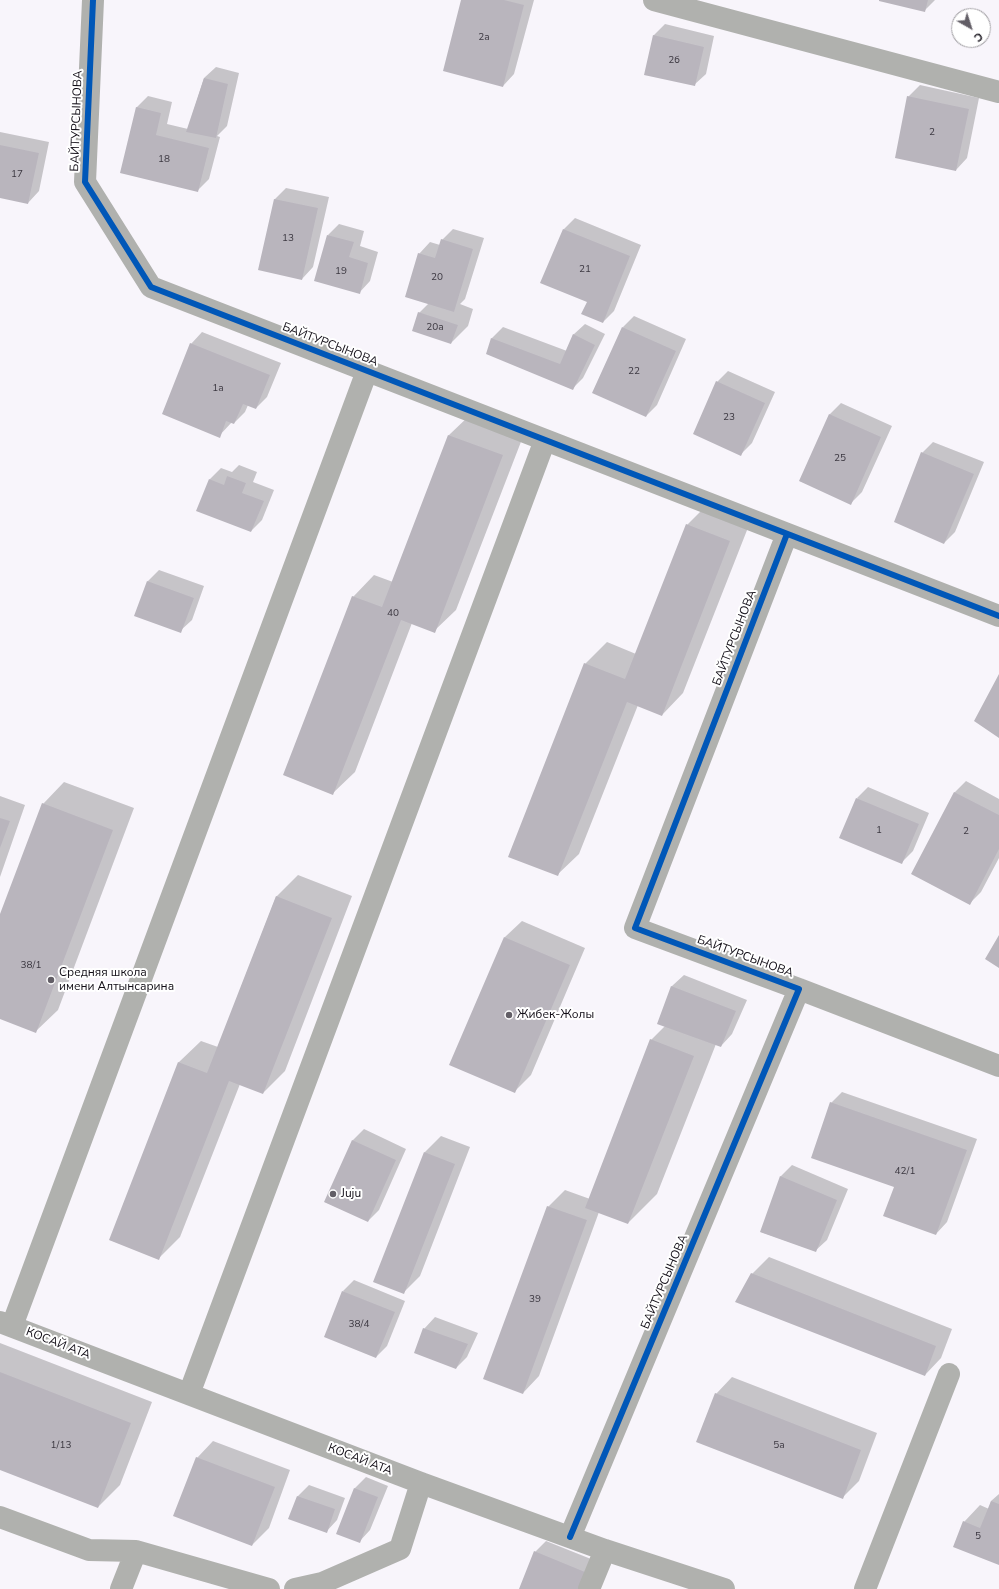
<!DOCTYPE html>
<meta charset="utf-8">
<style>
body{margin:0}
#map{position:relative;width:999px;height:1589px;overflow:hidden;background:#f8f5fb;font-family:"Nunito Sans",sans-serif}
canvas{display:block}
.north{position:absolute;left:951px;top:8px;width:40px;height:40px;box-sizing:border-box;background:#fff;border:1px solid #a09ea2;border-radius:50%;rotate:141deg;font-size:11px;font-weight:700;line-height:16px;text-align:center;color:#110d16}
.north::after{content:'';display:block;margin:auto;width:14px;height:18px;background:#625e66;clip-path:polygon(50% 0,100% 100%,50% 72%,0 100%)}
</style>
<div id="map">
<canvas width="999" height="1589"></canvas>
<div class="north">С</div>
</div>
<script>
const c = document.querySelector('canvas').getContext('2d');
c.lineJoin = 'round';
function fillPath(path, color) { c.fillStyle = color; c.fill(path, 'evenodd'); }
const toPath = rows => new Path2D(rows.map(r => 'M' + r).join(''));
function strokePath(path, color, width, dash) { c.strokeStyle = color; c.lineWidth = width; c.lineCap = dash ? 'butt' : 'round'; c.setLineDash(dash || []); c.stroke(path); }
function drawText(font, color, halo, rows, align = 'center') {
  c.font = font + ' "Nunito Sans",sans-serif'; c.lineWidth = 4; c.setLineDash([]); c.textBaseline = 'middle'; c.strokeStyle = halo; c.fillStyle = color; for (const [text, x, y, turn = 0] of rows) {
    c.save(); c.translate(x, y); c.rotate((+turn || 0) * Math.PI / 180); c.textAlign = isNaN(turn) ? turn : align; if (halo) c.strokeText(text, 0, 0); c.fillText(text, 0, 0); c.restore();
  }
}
fillPath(toPath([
 [462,0,534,0,514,74,503,86],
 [880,0,935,0,925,10],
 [665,24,714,36,706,74,694,85,645,74,654,35],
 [216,67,239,73,227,126,217,136,220,137,209,179,198,190,121,172,137,107,148,96,172,102,167,124,188,129,204,78],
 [920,85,979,98,967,158,956,170,908,97],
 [0,132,49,142,39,191,28,203,0,197],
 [286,188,329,197,313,267,302,279,259,269,275,199],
 [575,218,641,245,614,311,603,322,588,301,542,282,564,229],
 [339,224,364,231,360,246,378,252,370,281,359,293,328,235],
 [453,229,484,238,465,299,460,304,473,309,468,326,451,343,419,313,429,303,419,254,430,242,440,245,442,240],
 [634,316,686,339,657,405,646,416,623,327],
 [585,324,605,334,583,378,572,389,487,353,492,338,503,327,567,351,573,335],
 [202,332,281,363,267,397,256,408,248,405,245,412,234,423,232,422,219,436,191,344],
 [728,371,775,392,752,443,741,454,717,382],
 [841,403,892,426,862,492,851,503,800,481,830,414],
 [471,414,524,434,456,610,434,631,412,623,355,772,333,793,353,597,374,575,393,582,449,435],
 [933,442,984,462,955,532,944,543,922,453],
 [239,465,257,472,253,482,274,490,262,520,251,531,198,511,210,479,221,468,232,472],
 [709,503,751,520,683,693,662,715,638,705,579,854,557,875,585,664,607,642,636,654,687,525],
 [159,570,204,586,192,620,180,631,135,615,148,581],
 [966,781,999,799,999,858,981,892,970,903,954,793],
 [64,782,134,808,58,1010,36,1031,0,1018,0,916,43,804],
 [868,787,929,813,913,851,902,862,857,798],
 [0,796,25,805,0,877],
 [298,875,352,896,285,1071,263,1093,240,1084,180,1237,159,1258,110,1240,179,1062,201,1041,218,1047,276,897],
 [522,921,585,948,531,1075,514,1092,505,937],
 [684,975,747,1000,732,1034,721,1046,716,1044,657,1194,628,1223,599,1212,539,1376,523,1393,548,1207,565,1190,590,1199,651,1040,665,1026,658,1023,672,986],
 [842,1092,977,1139,947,1222,936,1234,895,1186,831,1103],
 [364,1129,406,1149,379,1210,368,1221,325,1202,353,1140],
 [441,1136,470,1147,420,1276,403,1293,425,1152],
 [792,1165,848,1189,827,1240,815,1251,761,1232,781,1176],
 [769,1257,952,1329,941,1358,925,1375,752,1274],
 [354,1280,405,1301,387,1346,376,1357,343,1291],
 [435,1317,478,1333,467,1357,456,1368,424,1329],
 [0,1343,152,1402,120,1485,98,1507,0,1469],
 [732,1377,877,1433,859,1481,842,1498,716,1394],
 [213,1441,290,1470,269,1528,252,1545,197,1458],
 [366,1477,388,1486,370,1530,359,1542,338,1533,355,1488],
 [309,1485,345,1498,337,1520,326,1532,290,1519,298,1496],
 [999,1494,999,1564,964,1522,980,1505,989,1509,991,1501],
 [546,1541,596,1561,584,1589,520,1589,535,1552]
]), '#0003');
fillPath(toPath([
 [461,0,504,0,524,5,503,87,443,71],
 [879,0,928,0,925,12,879,1],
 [653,35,704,47,695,86,644,75],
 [204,78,228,84,216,138,186,132],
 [907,96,969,109,956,171,895,158],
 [136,107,161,113,156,135,209,148,198,192,120,173],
 [0,145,39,153,28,204,0,198],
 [274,199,318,208,302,280,258,270],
 [563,229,630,256,603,323,581,314,587,302,540,283],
 [327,235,354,242,349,257,368,263,360,294,314,281],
 [441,239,473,249,454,312,405,297,418,253,435,258],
 [418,312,458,325,451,344,412,331],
 [622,327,676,351,646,417,592,393],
 [573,334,595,345,573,390,486,354,491,338,560,364],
 [190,343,270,375,256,409,243,404,234,424,226,421,220,438,162,414],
 [716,381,765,403,741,456,693,434],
 [829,414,881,437,851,505,799,481],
 [448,435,503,455,435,633,401,620,333,795,283,775,352,596,382,607],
 [921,452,974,474,944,544,894,522],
 [227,476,246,483,242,493,264,501,251,532,196,511,209,479,224,485],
 [686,524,730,541,662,716,627,702,558,876,508,857,584,663,625,679],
 [147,581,194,598,181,633,134,616],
 [999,674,999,738,974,721],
 [954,792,999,815,999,849,970,905,911,874],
 [856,798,919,824,902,864,839,838],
 [42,803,113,830,36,1033,0,1019,0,914],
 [0,818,10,821,0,848],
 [276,896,332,918,263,1094,229,1081,159,1260,109,1240,178,1062,207,1073],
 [999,935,999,968,985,959],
 [504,937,570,965,515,1093,449,1065],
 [671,986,736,1011,721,1047,657,1024],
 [650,1039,694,1056,628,1224,585,1208],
 [830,1102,967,1150,936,1235,883,1216,894,1187,811,1158],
 [352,1140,396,1160,368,1222,324,1202],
 [424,1152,455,1164,404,1294,373,1282],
 [780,1176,837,1200,816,1252,760,1232],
 [547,1206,587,1220,523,1394,483,1379],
 [751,1273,936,1346,925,1376,735,1302],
 [342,1291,395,1312,376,1358,324,1337],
 [423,1328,468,1344,456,1369,414,1353],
 [0,1372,131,1423,98,1508,0,1470],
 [715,1393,861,1450,843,1499,696,1442],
 [196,1457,275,1487,252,1546,173,1516],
 [354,1488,378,1497,360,1543,336,1534],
 [297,1496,335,1509,327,1533,288,1519],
 [991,1501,999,1504,999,1565,953,1547,963,1521,980,1528],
 [534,1551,585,1572,578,1589,519,1589]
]), '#b9b5bd');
strokePath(toPath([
 [93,0,85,182,151,287,999,616],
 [654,0,999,92],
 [799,989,999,1066],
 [0,1322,421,1483,605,1550,724,1589],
 [12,1326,367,371],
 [189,1394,545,440],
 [0,1517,89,1550,136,1551,269,1589],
 [570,1537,799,989,635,928,787,534],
 [121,1589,136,1551],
 [295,1589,322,1583,400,1549,421,1483],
 [589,1589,605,1550],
 [865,1589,949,1374]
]), '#b0b1ae', 22);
strokePath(toPath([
 [93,0,85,182,151,287,999,616],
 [570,1537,799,989,635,928,787,534]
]), '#0057b8', 6);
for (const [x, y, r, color] of [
 [51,980,4,"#625e66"],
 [509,1015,4,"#625e66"],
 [333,1194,4,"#625e66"]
]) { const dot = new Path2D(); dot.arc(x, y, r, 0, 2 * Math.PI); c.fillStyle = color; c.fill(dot); strokePath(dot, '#fff', 1.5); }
drawText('10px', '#3b3740', null, [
 ["2а",484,38],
 ["2б",674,61],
 ["2",932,133],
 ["18",164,160],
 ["17",17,175],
 ["13",288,239],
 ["21",585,270],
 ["19",341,272],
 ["20",437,278],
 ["20а",435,328],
 ["22",634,372],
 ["1а",218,389],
 ["23",729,418],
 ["25",840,459],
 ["40",393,614],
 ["1",879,831],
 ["2",966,832],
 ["38/1",31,966],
 ["42/1",905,1172],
 ["39",535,1300],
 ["38/4",359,1325],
 ["1/13",61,1446],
 ["5а",779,1446],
 ["5",978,1537]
]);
drawText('12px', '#110d16', '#fff', [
 ["БАЙТУРСЫНОВА",77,121,-88],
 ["БАЙТУРСЫНОВА",330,345,21],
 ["БАЙТУРСЫНОВА",735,638,-69],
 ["БАЙТУРСЫНОВА",745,957,20],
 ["БАЙТУРСЫНОВА",665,1282,-67],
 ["КОСАЙ АТА",58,1344,21],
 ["КОСАЙ АТА",360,1460,21]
]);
drawText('12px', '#110d16', '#fff', [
 ["Средняя школа",59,973],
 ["имени Алтынсарина",59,987],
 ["Жибек-Жолы",517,1015],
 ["Juju",341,1194]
], 'left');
</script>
